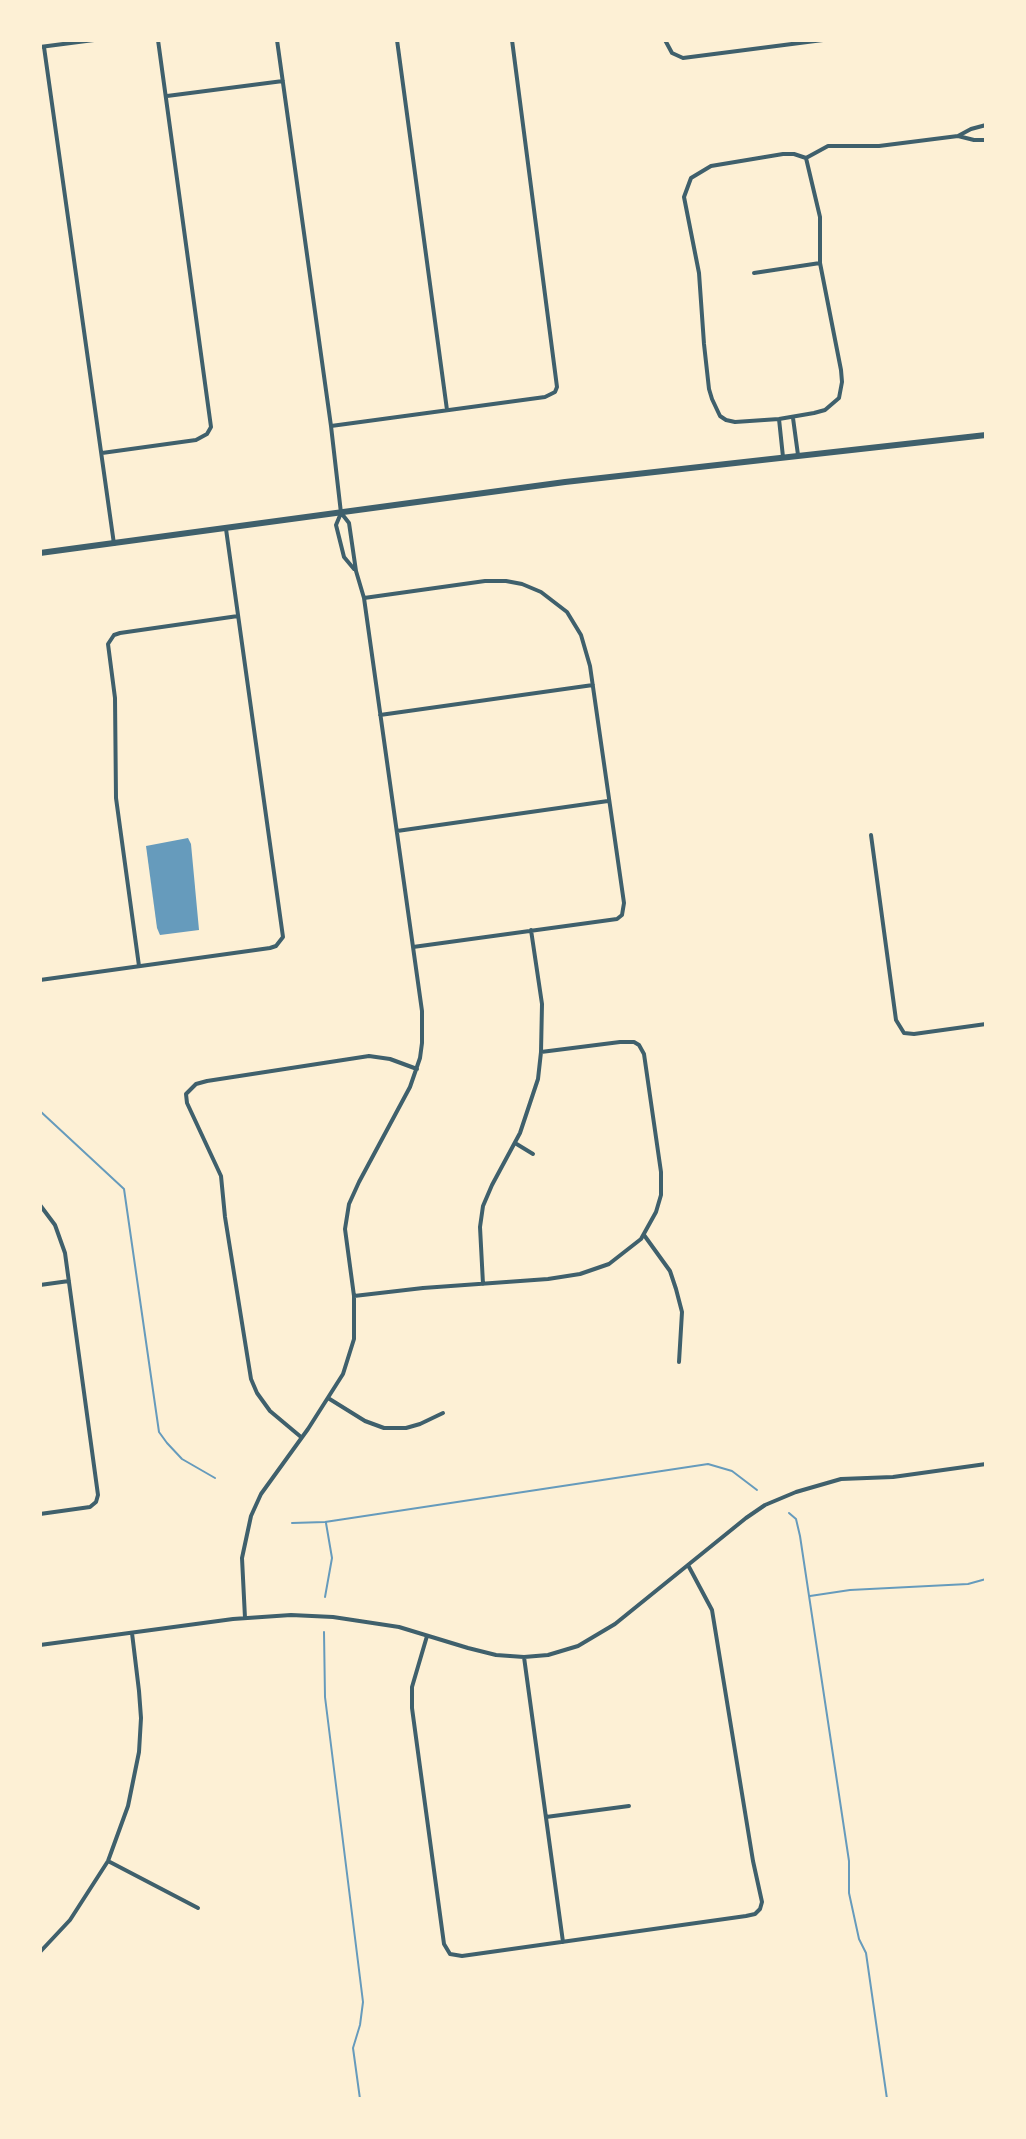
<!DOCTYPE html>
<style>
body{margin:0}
#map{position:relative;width:1026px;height:2139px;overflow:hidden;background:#fdf0d5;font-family:Figtree,sans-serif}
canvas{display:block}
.frame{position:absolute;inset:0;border:42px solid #fdf0d5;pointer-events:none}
</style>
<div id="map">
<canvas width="1026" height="2139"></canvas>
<div class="frame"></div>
</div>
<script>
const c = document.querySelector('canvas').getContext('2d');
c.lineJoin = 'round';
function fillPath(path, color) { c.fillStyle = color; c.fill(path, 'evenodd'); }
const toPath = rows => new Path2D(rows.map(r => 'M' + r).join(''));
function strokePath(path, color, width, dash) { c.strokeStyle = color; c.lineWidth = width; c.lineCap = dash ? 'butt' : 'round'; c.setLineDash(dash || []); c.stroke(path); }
fillPath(toPath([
 [188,838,191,844,199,930,160,935,157,928,146,846]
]), '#669bbc');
strokePath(toPath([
 [40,1111,124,1189,159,1432,167,1443,182,1459,215,1478],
 [789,1513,796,1519,800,1536,849,1861,849,1893,859,1939,866,1953,887,2099],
 [292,1523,325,1522,708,1464,732,1471,757,1490],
 [810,1596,850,1590,968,1584,986,1579],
 [325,1597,332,1558,326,1523],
 [324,1632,325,1697,363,2002,360,2025,353,2048,360,2099]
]), '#669bbc', 2);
strokePath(toPath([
 [277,40,331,426,341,513,336,525,344,557,354,569],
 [397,40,447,410],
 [665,40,672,53,683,58,823,40],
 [40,47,94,40],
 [44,47,114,544],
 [167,96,283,81],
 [958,136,971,129,986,125],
 [806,158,820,217,820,263,841,370,842,382,839,398,825,410,814,413,779,419,735,422,726,420,720,416,712,399,709,389,704,344,699,273,684,197,691,178,711,166,783,154,794,154,806,158,828,146,879,146,958,136,974,140,986,140],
 [754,273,820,263],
 [793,418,798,455],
 [779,419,783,457],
 [331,426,545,397,555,392,557,387,512,40],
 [102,453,196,440,207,434,211,427,158,40],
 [364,598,485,581,506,581,522,584,541,592,567,612,581,635,590,666,624,903,622,915,617,919,413,947],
 [380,715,593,685],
 [397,831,608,801],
 [871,835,896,1020,904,1033,914,1034,986,1024],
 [139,966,116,798,115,698,108,644,114,635,120,633,238,616],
 [40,980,270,948,276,946,283,937,226,529],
 [515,1143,533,1154],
 [40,1205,55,1225,65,1253,98,1495,96,1502,90,1507,40,1514],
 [644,1235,670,1271,676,1289,682,1312,679,1362],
 [483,1284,480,1227,483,1206,492,1185,520,1133,538,1079,541,1052,542,1004,531,930],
 [40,1285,69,1281],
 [354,1296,423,1288,548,1279,580,1274,609,1264,641,1239,656,1212,661,1195,661,1172,644,1054,639,1045,634,1042,620,1042,541,1052],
 [328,1398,365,1421,384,1428,406,1428,420,1424,443,1413],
 [301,1437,270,1411,257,1393,251,1379,225,1217,221,1176,187,1103,186,1094,196,1084,207,1081,369,1056,390,1059,417,1069],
 [245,1618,242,1558,251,1516,261,1494,308,1429,343,1374,354,1339,354,1296,345,1229,349,1204,359,1182,410,1087,420,1058,422,1043,422,1011,364,598,356,571,349,523,342,514],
 [427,1636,412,1687,412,1708,444,1944,450,1954,462,1956,746,1916,755,1914,760,1909,762,1902,753,1861,712,1610,688,1565],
 [40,1645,233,1619,291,1615,333,1617,399,1627,468,1648,496,1655,524,1657,548,1655,578,1646,615,1624,746,1518,765,1505,796,1492,841,1479,893,1477,986,1464],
 [524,1657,563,1942],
 [546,1817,629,1806],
 [108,1861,198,1908],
 [40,1952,70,1920,108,1861,128,1806,139,1752,141,1718,139,1691,132,1633]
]), '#3f606c', 4);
strokePath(toPath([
 [40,553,565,482,986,435]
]), '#3f606c', 6);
</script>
